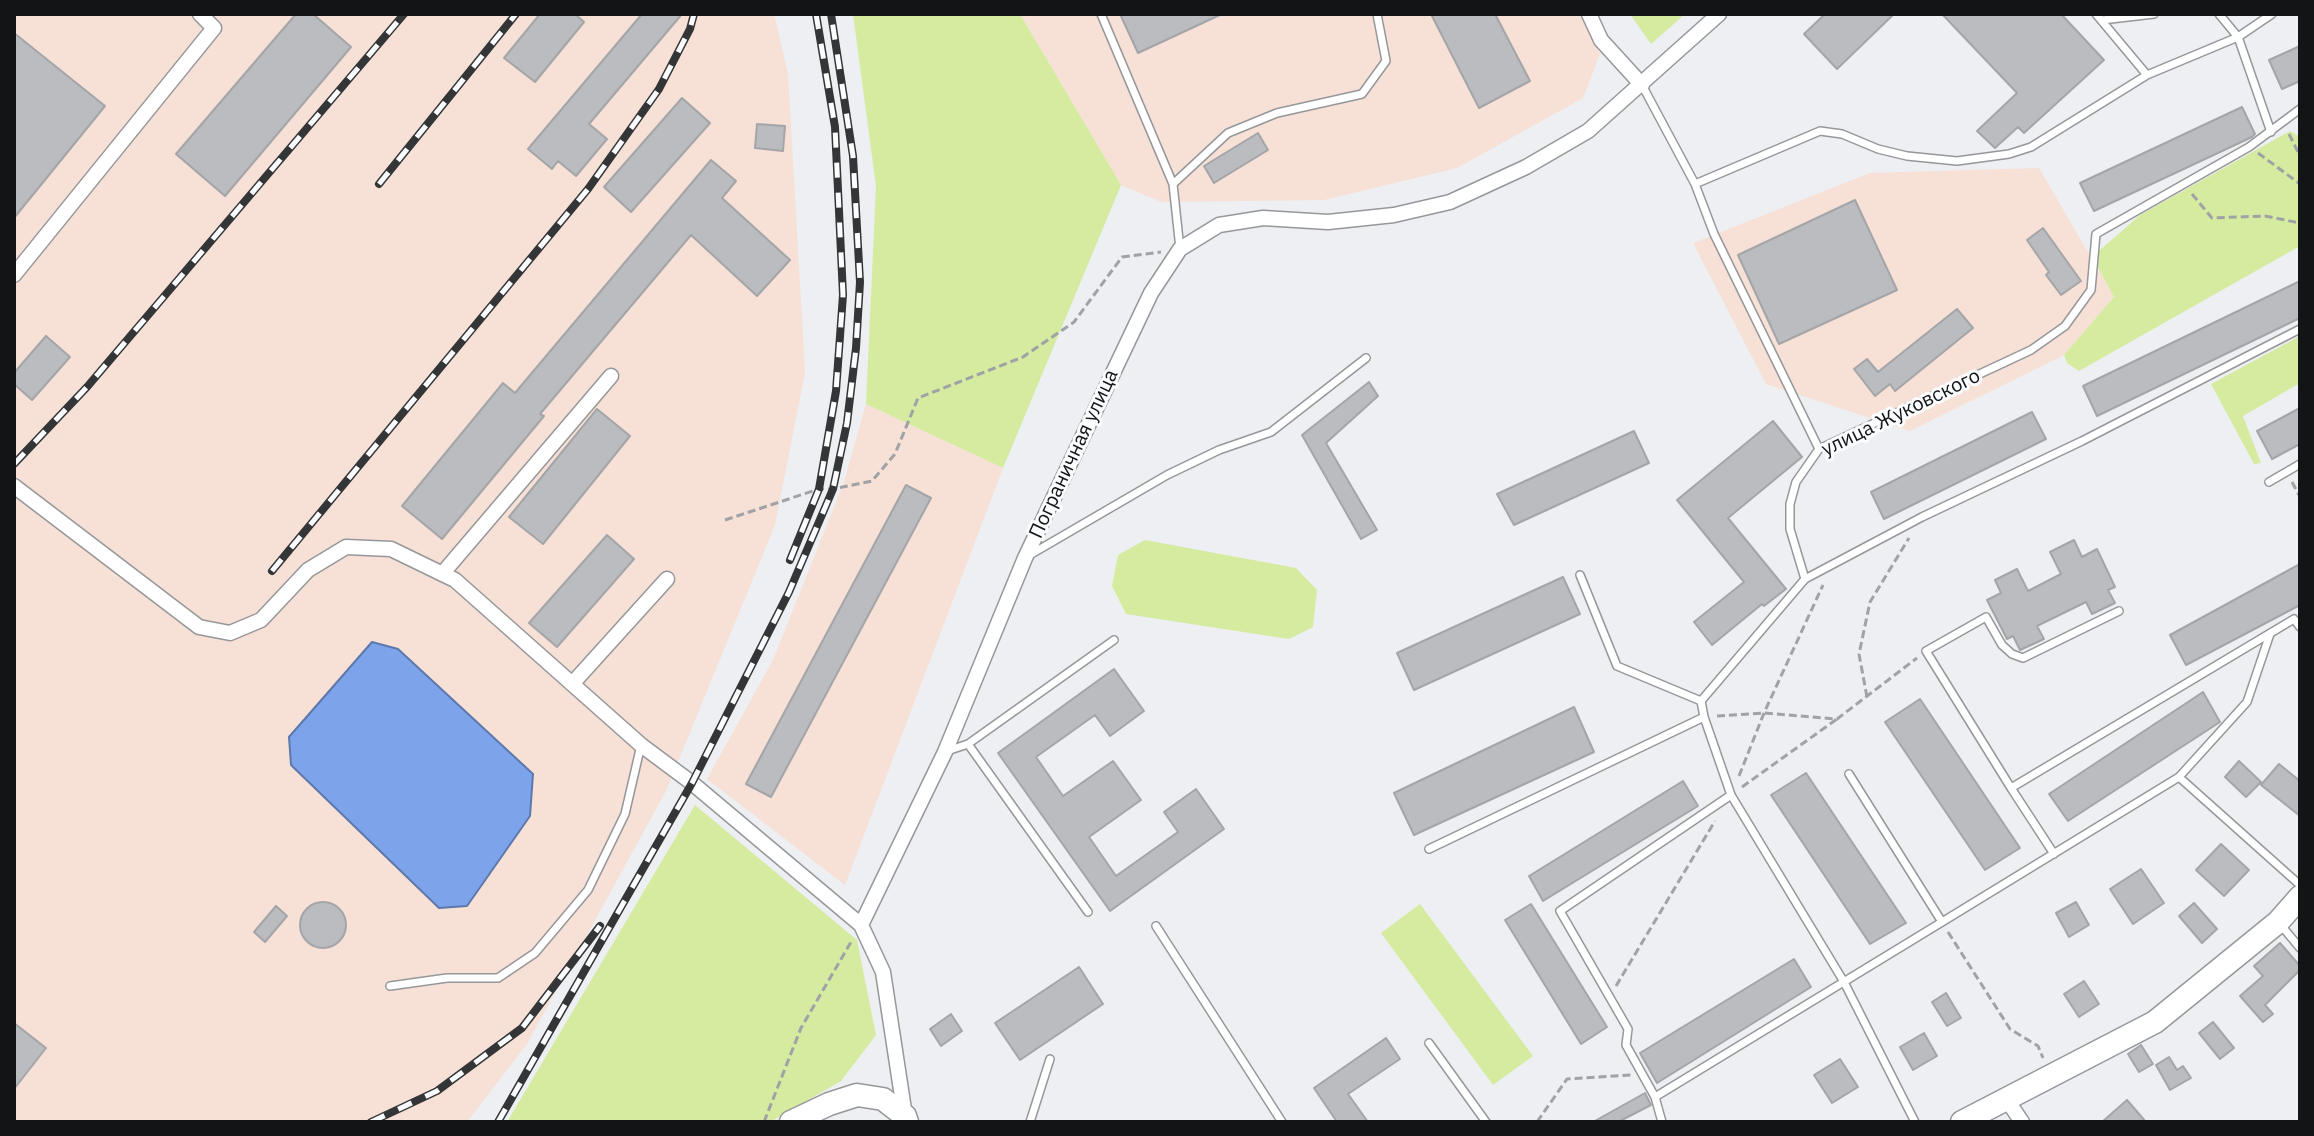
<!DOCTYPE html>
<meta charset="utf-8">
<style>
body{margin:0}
#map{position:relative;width:2314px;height:1136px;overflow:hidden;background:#edeff2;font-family:"IBM Plex Sans",sans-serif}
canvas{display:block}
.frame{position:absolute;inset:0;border:16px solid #131415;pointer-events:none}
</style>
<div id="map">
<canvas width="2314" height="1136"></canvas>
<div class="frame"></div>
</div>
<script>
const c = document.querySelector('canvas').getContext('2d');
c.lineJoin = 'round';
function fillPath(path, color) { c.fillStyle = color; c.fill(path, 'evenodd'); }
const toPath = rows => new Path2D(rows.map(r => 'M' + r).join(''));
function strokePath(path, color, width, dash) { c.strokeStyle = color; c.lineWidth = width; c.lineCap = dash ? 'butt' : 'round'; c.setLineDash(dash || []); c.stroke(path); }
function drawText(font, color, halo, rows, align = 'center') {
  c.font = font + ' "IBM Plex Sans",sans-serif'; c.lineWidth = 6; c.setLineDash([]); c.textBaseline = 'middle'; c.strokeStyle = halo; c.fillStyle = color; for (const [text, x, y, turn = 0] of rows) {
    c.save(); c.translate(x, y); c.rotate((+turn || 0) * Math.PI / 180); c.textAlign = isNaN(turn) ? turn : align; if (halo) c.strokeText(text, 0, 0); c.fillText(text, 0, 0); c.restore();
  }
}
fillPath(toPath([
 [14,14,774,14,788,74,805,372,775,525,666,791,527,1044,467,1122,14,1122],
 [1020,14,1580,14,1600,54,1583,98,1457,168,1324,200,1161,202,1121,185],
 [2039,168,2114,297,2064,355,1910,431,1766,384,1693,243,1870,173],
 [866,404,1003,468,845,885,707,779,773,660,844,482]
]), '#f7e0d5');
fillPath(toPath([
 [853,14,1020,14,1121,185,1003,468,866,404,876,186],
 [1630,14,1685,14,1651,44],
 [2290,131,2300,137,2300,246,2079,371,2067,363,2064,355,2114,297,2097,266,2099,251,2140,215],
 [2300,336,2300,383,2243,416,2261,463,2254,464,2211,384],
 [1145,540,1296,568,1317,590,1313,627,1289,639,1126,614,1112,586,1118,555],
 [695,805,857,940,876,1035,841,1081,770,1122,507,1122],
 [1420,904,1533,1056,1493,1085,1381,933]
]), '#d5eba0');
const water = toPath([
 [372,642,398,649,533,774,530,816,467,906,439,908,291,765,289,737,372,642]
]);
fillPath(water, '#7da3eb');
strokePath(water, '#5d78ab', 2);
const building = toPath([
 [296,14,313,14,351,47,225,196,176,154,296,14],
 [540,14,575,14,584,22,535,82,504,58,540,14],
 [642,14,682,14,589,124,607,139,576,176,558,161,552,169,528,149,642,14],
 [1120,14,1222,14,1138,53,1120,14],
 [1431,14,1495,14,1530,81,1479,108,1431,14],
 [1825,14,1894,14,1837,69,1804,34,1825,14],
 [1942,14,2061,14,2104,60,2024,133,2018,127,1995,148,1977,131,2017,93,1942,14],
 [14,33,105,106,14,218,14,33],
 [2300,46,2300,81,2282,89,2269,60,2300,46],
 [682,98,710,123,631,212,604,187,682,98],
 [2242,107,2255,134,2252,137,2094,211,2080,183,2242,107],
 [757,124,785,126,783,151,755,148,757,124],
 [1258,133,1268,150,1214,183,1204,166,1258,133],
 [711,160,736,181,722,198,790,260,757,296,691,235,540,414,544,416,442,539,402,506,503,383,515,393,711,160],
 [1855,200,1897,290,1779,344,1738,255,1855,200],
 [2043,228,2081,281,2061,295,2046,275,2049,272,2027,240,2043,228],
 [2300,281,2300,318,2097,416,2083,386,2300,281],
 [1957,309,1973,328,1895,391,1890,384,1875,396,1854,369,1867,359,1878,372,1957,309],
 [46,336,70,357,32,400,14,384,14,373,46,336],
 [1369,382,1378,396,1326,443,1377,530,1361,539,1302,435,1369,382],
 [2300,408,2300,444,2272,459,2257,431,2300,408],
 [597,409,630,436,543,544,509,517,597,409],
 [2032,412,2046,439,1884,519,1871,492,2032,412],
 [1773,421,1802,457,1728,518,1786,589,1764,606,1762,604,1712,645,1694,622,1744,582,1677,500,1773,421],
 [1634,431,1649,463,1514,525,1497,494,1634,431],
 [906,485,931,498,771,797,746,784,906,485],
 [607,535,634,559,557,647,529,623,607,535],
 [2074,540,2082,557,2097,549,2115,587,2108,590,2115,603,2092,614,2086,602,2037,626,2044,639,2020,650,2013,636,2007,639,1987,600,2001,593,1995,580,2017,569,2028,591,2061,574,2050,552,2074,540],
 [2300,564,2300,605,2186,665,2170,635,2300,564],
 [1563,577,1580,614,1414,690,1397,653,1563,577],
 [1114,669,1144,711,1110,736,1095,715,1036,757,1063,796,1113,761,1141,800,1089,837,1116,876,1178,832,1164,812,1196,789,1224,829,1110,911,998,753,1114,669],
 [2203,692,2220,722,2068,821,2049,794,2203,692],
 [1920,699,2020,848,1985,870,1885,722,1920,699],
 [1574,707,1594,752,1414,835,1394,793,1574,707],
 [2239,761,2261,782,2246,797,2225,777,2239,761],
 [2279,764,2300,781,2300,816,2261,785,2279,764],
 [1806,773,1906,923,1870,944,1771,795,1806,773],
 [1683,781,1698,806,1543,901,1529,876,1683,781],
 [2221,844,2249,870,2224,896,2196,870,2221,844],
 [2141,869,2164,903,2133,924,2110,889,2141,869],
 [2076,902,2089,925,2069,937,2056,913,2076,902],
 '300 925a23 23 0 1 1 46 0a23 23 0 1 1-46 0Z',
 [2194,903,2217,929,2202,943,2179,916,2194,903],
 [1531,904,1607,1027,1581,1044,1505,920,1531,904],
 [276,906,287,916,265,942,254,932,276,906],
 [2280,943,2300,966,2300,970,2265,1005,2273,1014,2263,1022,2240,996,2263,976,2254,966,2280,943],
 [1794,959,1811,987,1657,1083,1640,1053,1794,959],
 [1079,967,1103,1004,1020,1060,995,1023,1079,967],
 [2084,981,2099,1004,2079,1017,2064,994,2084,981],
 [1946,993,1961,1018,1947,1026,1932,1002,1946,993],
 [951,1014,962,1031,941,1046,930,1029,951,1014],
 [2213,1022,2234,1048,2220,1059,2199,1033,2213,1022],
 [14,1023,46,1048,14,1089,14,1023],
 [1924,1033,1937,1056,1913,1070,1900,1047,1924,1033],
 [1386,1038,1400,1059,1348,1094,1368,1122,1337,1122,1314,1088,1386,1038],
 [2141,1045,2153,1064,2139,1072,2128,1054,2141,1045],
 [2169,1057,2177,1070,2183,1066,2191,1078,2170,1090,2156,1065,2169,1057],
 [1840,1059,1858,1087,1832,1103,1814,1075,1840,1059],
 [1645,1093,1651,1105,1618,1122,1593,1122,1645,1093],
 [2127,1100,2146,1122,2102,1122,2127,1100]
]);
fillPath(building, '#babcbf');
strokePath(building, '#a4a5a8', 2);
const lane = toPath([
 [1101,14,1173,184,1180,249],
 [2096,14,2147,75],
 [2219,14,2238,37,2271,132],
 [2102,20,2154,14],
 [1642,85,1695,184,1714,234,1819,449],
 [1173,184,1228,133,1277,113,1362,94,1386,61,1377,14],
 [1695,184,1820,131,1842,134,1878,149,1907,156,1957,161,2009,154,2031,147,2147,75,2238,37,2272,14],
 [2269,482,2300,464],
 [1028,556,1167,475,1219,450,1271,432,1366,358],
 [1580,575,1617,666,1701,701],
 [1805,579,1922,517,2082,441,2300,329],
 [968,744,1088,912],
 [947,751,968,744,1114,640],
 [2179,777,2300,885],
 [2011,788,1926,651,1986,617,2002,645,2012,654,2023,658,2119,611],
 [1429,849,1704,717],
 [2054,854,2011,788,2294,619,2300,627],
 [1942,922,2179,777,2247,702,2270,634],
 [2280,924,2300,948],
 [1156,926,1282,1122],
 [390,986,447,978,498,978,535,953,588,890,625,814,641,745],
 [1429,1043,1486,1122],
 [1655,1097,1942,922,1849,774],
 [1030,1122,1050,1059],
 [1662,1122,1655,1097,1626,1045,1628,1029,1560,911,1731,795],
 [1915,1122,1844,982,1731,795,1704,717,1701,701,1805,579,1790,529,1790,504,1796,482,1819,449,2031,350,2065,326,2091,290,2096,234,2249,147,2300,109]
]);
const street = toPath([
 [1589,14,1601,40,1642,85],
 [14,275,214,28,200,14],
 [14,486,199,627,230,633,261,620,308,570,346,547,391,549,455,580,641,745,692,783,861,925],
 [442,574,611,376],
 [572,684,667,579],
 [2007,1100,2022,1122],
 [905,1116,883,972,861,925,945,752,1025,558,1151,293,1180,249,1219,225,1263,218,1328,222,1394,215,1450,202,1526,167,1588,131,1719,14]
]);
const secondary = toPath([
 [791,1122,829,1104,857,1095,883,1099,905,1116,907,1122],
 [1962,1122,2155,1022,2278,922,2300,897]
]);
strokePath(lane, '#96979a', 10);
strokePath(street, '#96979a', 17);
strokePath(secondary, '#96979a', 25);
strokePath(toPath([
 [2289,134,2300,156],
 [2258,153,2300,184],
 [2192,194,2212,218,2265,216,2300,223],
 [2292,482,2300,497],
 [725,520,819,489,833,489,872,481,895,454,918,398,1023,357,1074,322,1122,257,1161,252],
 [1867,697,1859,654,1870,602,1909,538],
 [1717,716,1764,713,1837,719,1917,658],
 [1739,776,1764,713,1823,585],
 [1742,787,1837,719],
 [1948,932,2010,1029,2038,1046,2043,1058],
 [1616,986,1715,821],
 [764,1122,801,1028,851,942],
 [1537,1122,1567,1079,1631,1075]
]), '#a1a2a5', 3, [8, 4]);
strokePath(lane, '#fff', 7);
strokePath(street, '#fff', 14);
strokePath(secondary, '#fff', 22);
const rail = toPath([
 [379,184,516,14],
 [14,464,87,387,404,14],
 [790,560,819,489,836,391,843,295,835,127,816,14],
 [272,571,588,189,659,89,690,29,694,14],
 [371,1122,437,1091,522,1028,600,926],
 [498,1122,692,783,789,592,833,489,847,423,856,348,860,282,853,156,831,14]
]);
strokePath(rail, '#343536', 8);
strokePath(rail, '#fbfcff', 5, [15]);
drawText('20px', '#131415', '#fbfcff', [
 ["улица Жуковского",1901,413,-26],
 ["Пограничная улица",1074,454,-65]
]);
</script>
